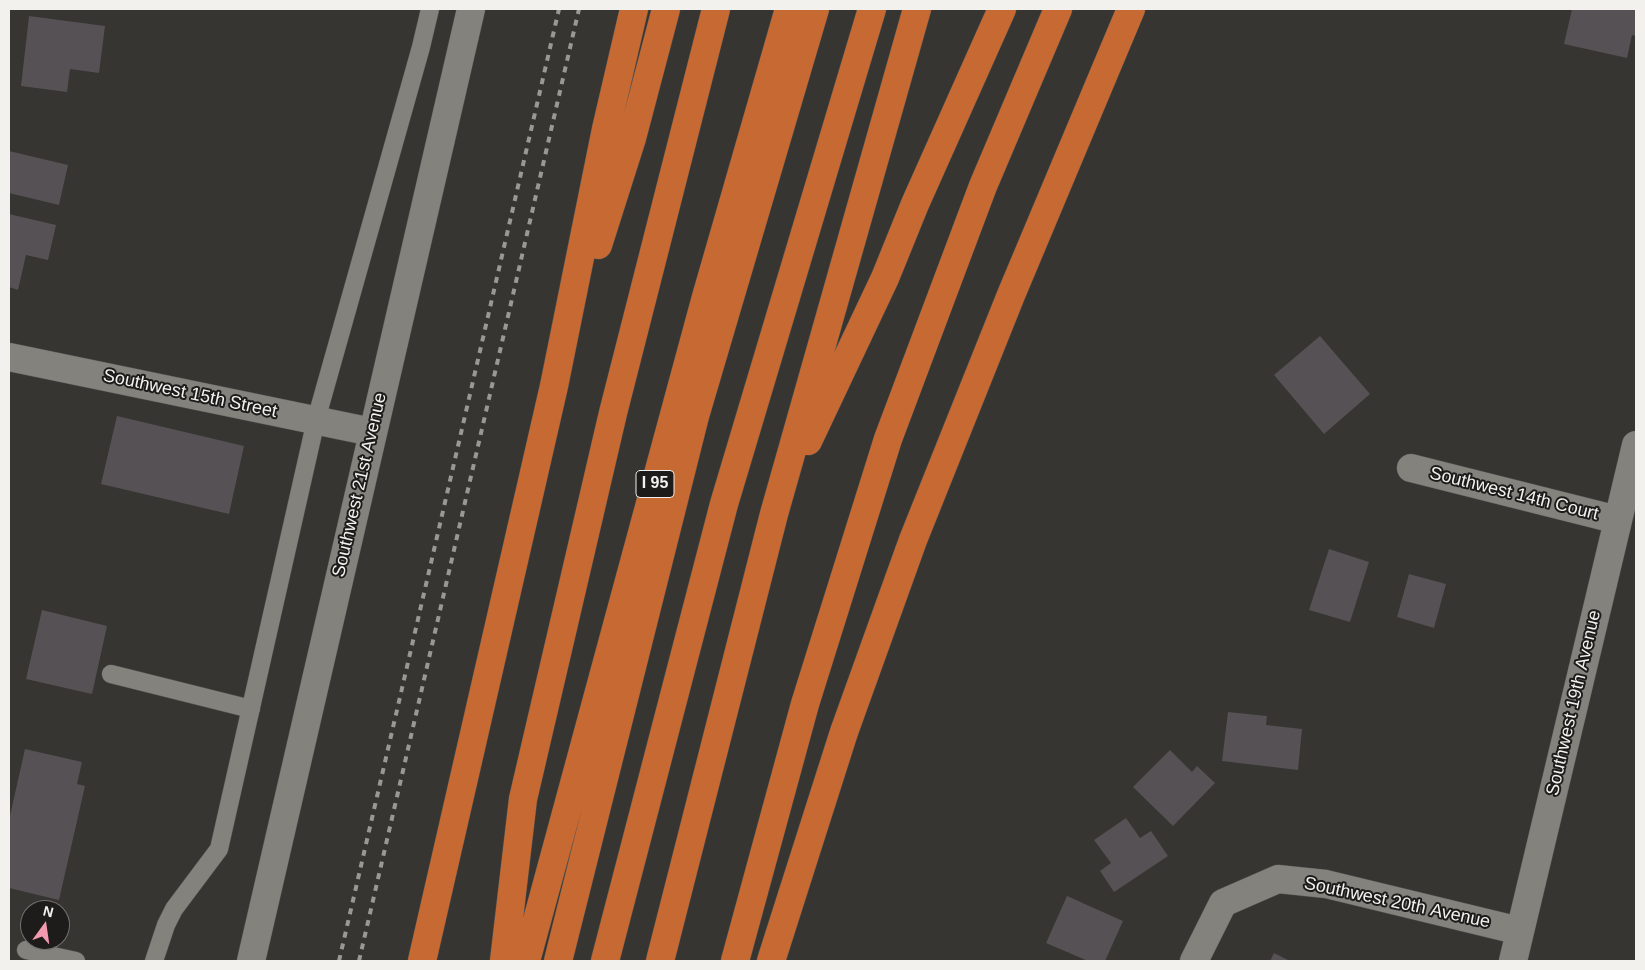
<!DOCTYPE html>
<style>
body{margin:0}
#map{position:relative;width:1645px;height:970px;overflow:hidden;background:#363531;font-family:Arial,sans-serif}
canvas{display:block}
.frame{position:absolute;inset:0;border:10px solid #f2f1ee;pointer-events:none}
.north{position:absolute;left:20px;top:900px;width:50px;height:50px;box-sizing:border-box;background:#1d1c1a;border:1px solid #72716f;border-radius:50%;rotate:14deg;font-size:14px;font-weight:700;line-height:20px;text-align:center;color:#f2f1ee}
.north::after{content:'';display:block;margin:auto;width:18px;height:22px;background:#f29aaf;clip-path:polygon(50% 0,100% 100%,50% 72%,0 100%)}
</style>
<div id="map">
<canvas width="1645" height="970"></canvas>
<div class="frame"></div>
<div class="north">N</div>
</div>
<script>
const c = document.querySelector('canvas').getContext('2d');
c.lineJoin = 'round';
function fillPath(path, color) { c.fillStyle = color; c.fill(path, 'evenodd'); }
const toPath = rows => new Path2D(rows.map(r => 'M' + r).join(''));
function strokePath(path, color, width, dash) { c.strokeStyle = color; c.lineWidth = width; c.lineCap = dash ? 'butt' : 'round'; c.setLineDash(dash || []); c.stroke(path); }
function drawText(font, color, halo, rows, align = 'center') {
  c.font = font + ' Arial,sans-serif'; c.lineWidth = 4; c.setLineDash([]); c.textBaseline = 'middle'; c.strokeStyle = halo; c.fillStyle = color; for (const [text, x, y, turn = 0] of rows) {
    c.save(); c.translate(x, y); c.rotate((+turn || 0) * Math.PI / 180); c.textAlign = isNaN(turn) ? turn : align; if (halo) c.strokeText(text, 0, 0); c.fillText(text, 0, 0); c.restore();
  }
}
fillPath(toPath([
 [1572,9,1636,9,1636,36,1632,35,1627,58,1564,44],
 [29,16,105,26,99,73,70,69,67,92,21,86],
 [9,151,68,165,59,205,9,193],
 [9,214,56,225,48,260,26,255,18,290,9,287],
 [1320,336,1370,394,1324,434,1274,375],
 [117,416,244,446,229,514,101,484],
 [1329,549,1369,562,1350,622,1309,610],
 [1409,574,1446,584,1434,628,1397,617],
 [42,610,107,626,92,694,26,679],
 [1228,712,1267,716,1266,725,1302,729,1298,770,1222,761],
 [25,749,82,762,77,784,85,786,59,900,9,888,9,820],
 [1170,750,1192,772,1197,766,1215,783,1173,826,1133,787],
 [1126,818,1140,838,1151,831,1168,856,1114,892,1100,871,1111,863,1094,840],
 [1067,896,1123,921,1105,961,1088,961,1046,943],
 [1274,953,1290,961,1270,961]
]), '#555155');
const lane = toPath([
 [111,674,251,709],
 [26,950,76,961],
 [154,961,166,925,174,909,219,849,316,420,421,47,430,9]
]);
const street = toPath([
 [9,357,372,432],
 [1411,468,1618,520],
 [251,961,471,9],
 [1194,961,1223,903,1278,879,1326,884,1520,931],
 [1513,961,1636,445]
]);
const highway = toPath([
 [598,245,632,138,666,9],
 [808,441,885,278,915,204,1002,9],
 [422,961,554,386,606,129,634,9],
 [504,961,523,799,613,413,716,9],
 [526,961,706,297,789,9],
 [558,961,695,416,815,9],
 [605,961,724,504,872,9],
 [660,961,774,514,917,9],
 [735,961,805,704,888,439,983,186,1058,9],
 [771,961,844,732,913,540,1011,295,1131,9]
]);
strokePath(lane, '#555350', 19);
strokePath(street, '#555350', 29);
strokePath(highway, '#555350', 29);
strokePath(lane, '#83827d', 18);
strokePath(street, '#83827d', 28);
strokePath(highway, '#c66932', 28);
strokePath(toPath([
 [339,961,559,9],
 [359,961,579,9]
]), '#999894', 4, [6, 6]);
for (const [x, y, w] of [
 [655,484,38]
]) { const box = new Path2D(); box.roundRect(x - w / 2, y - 13.5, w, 27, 4); c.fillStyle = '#1d1c1a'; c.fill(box); strokePath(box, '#f2f1ee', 1); }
drawText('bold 16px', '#f2f1ee', null, [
 ["I 95",655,484]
]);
drawText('18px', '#f2f1ee', '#1d1c1a', [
 ["Southwest 15th Street",190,394,12],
 ["Southwest 21st Avenue",360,485,-77],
 ["Southwest 14th Court",1514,494,14],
 ["Southwest 19th Avenue",1574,703,-77],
 ["Southwest 20th Avenue",1397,903,12]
]);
</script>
